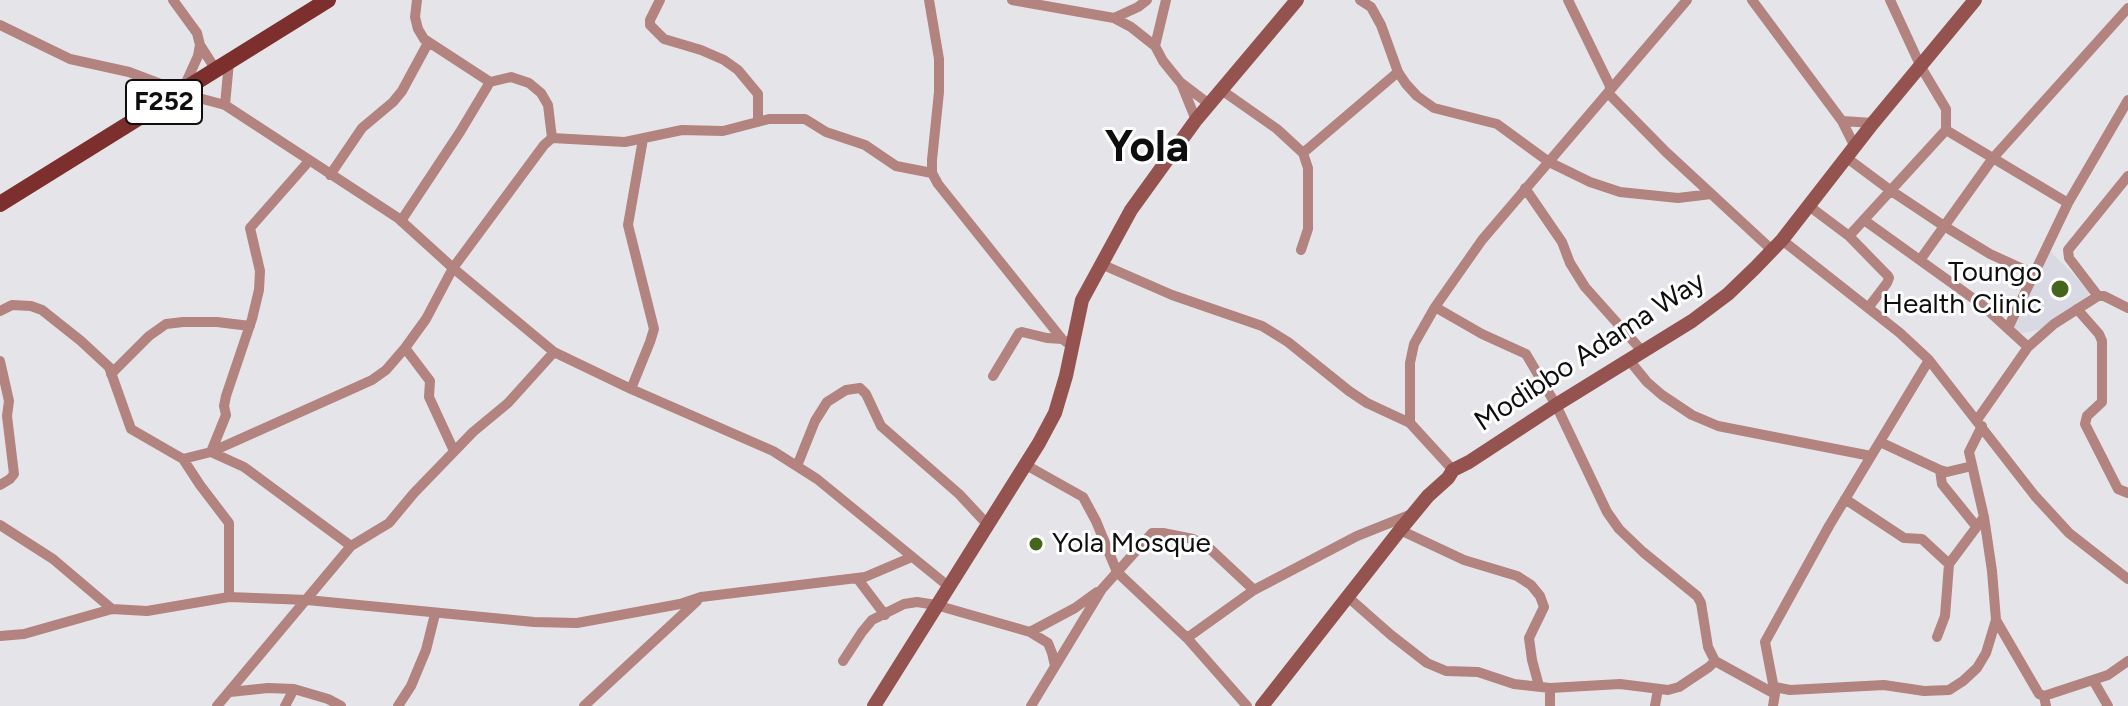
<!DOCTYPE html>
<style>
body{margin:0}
canvas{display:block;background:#e5e5e9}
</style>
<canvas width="2128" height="706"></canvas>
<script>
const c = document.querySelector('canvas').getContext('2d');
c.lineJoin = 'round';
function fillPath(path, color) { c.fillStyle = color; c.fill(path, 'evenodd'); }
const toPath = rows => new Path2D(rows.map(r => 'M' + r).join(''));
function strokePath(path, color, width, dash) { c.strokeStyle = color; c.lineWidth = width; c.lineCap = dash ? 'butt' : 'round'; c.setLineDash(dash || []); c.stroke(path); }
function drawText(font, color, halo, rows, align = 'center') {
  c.font = font + ' Figtree,sans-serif'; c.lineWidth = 6; c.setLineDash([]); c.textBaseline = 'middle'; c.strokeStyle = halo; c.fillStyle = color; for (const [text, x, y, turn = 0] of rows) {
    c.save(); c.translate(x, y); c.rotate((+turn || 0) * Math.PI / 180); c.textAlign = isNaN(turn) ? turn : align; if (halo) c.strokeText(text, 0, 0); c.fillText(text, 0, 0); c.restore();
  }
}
fillPath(toPath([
 [2049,250,2091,292,2061,325,2019,334,2012,328,2023,311,2020,308,2034,285,2033,283]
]), '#d9d9e4');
strokePath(toPath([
 [173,0,197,33,200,45,198,56,183,89],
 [660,0,650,20,650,25,664,39,701,50,724,60,738,70,758,94,758,122],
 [929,0,939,59,939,92,932,160,932,173,938,184,1062,339,1072,346],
 [1012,0,1114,18,1131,27,1155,46],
 [1166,0,1155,46,1163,61,1180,82,1209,104],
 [1360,0,1371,7,1381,25,1398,72,1406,84,1417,96,1434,108,1497,124,1549,162,1590,182,1620,192,1678,198,1711,194],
 [1568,0,1610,86,1609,94,1666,152,1773,251],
 [1752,0,1842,121,1855,147],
 [1114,18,1138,7,1147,0],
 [0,25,70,59,129,72,195,97,225,105,398,218,453,268,554,352,631,389,773,451,817,479,948,586],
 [200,45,216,70],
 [490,82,511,77,529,83,541,93,548,105,552,138],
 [1181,83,1196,120],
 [1220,89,1277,129,1303,153,1308,168,1308,229,1301,250],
 [225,105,229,62],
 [1842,121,1873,123],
 [1946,130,2068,203],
 [1303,153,1398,72],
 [1847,158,1890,190,1944,226,1990,254,2034,274],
 [330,175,362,128,393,102,402,91,428,43],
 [1525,188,1562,242,1570,263,1585,287,1643,352],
 [1809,206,1849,236,1888,276,1889,278,1887,283,1868,308],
 [1864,220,1981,304,2028,347],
 [401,221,460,132,490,82,424,39,418,29,415,17,417,0],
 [1849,236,1946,130,1946,109,1921,67,1890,0],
 [1782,240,1900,333,1929,360,2035,496,2069,533,2128,579],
 [1920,260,1993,158,2128,8],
 [1101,264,1172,295,1262,326,1288,342,1349,391,1367,403,1410,423,1453,470],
 [2098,296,2069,258,2068,250,2128,176],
 [1435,307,1482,334,1526,354,1556,405,1607,512,1619,529,1643,552,1697,596,1701,603,1708,647,1715,661,1775,694],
 [2077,309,2099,334,2102,341,2102,402,2087,416,2085,424,2118,489,2128,493],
 [0,311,12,305,31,306,42,310,81,341,109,367,131,429,183,459,200,485,229,523,229,597],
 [2008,328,2068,203,2128,100],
 [405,348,430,381,429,397,454,451],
 [1629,360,1647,382,1662,395,1692,415,1718,426,1871,456],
 [0,361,9,401,7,416,14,474,10,479,0,485],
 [111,374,149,336,166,324,183,322,217,322,250,326],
 [993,376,1019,333,1022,332,1047,338,1062,339],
 [631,389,650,342,654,329,628,225,643,139],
 [1977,420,2028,347,2054,324,2098,296,2104,296,2128,308],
 [1410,423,1410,363,1414,344,1435,307,1482,240,1687,0],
 [1880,442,1940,470,1947,472,1972,466],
 [211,452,352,389,372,380,386,370,405,348,426,319,453,268,544,145,552,138,625,142,682,130,723,131,769,119,805,119,826,132,865,145,896,166,932,173],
 [211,452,226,415,224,406,226,396,252,319,259,290,260,271,250,228,309,161],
 [183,459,211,452,244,467,351,546],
 [1026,465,1083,497,1096,521,1117,572,1187,638,1247,706],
 [797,466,815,421,827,402,846,390,860,388,866,394,881,426,959,494,987,524],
 [1940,470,1942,484,1976,526],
 [1845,499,1904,538,1922,539,1949,564],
 [0,525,53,559,112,609],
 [1400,530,1464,560,1517,576,1531,585,1540,596,1544,607,1529,638,1532,660,1539,686],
 [857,578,885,615],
 [1349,598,1391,635,1427,663,1446,671,1478,672,1514,684,1550,688,1620,684,1668,690,1679,687,1709,667,1715,661],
 [1996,620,2039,694,2044,696,2046,706],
 [1030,632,1075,608,1097,592],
 [0,636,24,634,112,609,147,611,229,597,307,600,534,622,577,623,680,604,701,597,865,577,912,557],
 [1937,637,1945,616,1949,564,1984,517],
 [1187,638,1254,590,1357,536,1412,514],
 [843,661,862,632,872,620,904,604,917,602,936,605,1030,632,1048,643,1052,653,1055,666],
 [2093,680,2108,706],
 [230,692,268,688,294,689,328,699,341,706],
 [1775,694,1775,687,1790,690,1884,685,1924,691,1949,690,1963,681,1977,668,1986,653,1996,620,1992,571,1984,517,1969,452,1982,426],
 [2044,696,2108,675,2128,661],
 [217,706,351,546,389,523,414,493,473,432,508,403,554,352],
 [285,706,294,689],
 [398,706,411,686,426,650,435,614],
 [584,706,697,601],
 [1031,706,1102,589,1152,533,1163,533,1193,539,1208,547,1254,590],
 [1550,706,1550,688],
 [1655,706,1658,689],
 [1773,706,1775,694,1765,642,1829,526,1929,360]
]), '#b2837f', 10);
strokePath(toPath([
 [874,706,1039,443,1055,413,1066,376,1082,300,1131,210,1196,120,1297,0],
 [1262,706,1400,530,1428,496,1448,478,1453,470,1469,462,1556,405,1692,321,1728,294,1755,268,1782,240,1873,123,1975,0]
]), '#94534f', 14);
strokePath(toPath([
 [0,204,328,0]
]), '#7d2f2d', 16);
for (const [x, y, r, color] of [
 [2060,289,10,"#43651c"],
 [1036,544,8,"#43651c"]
]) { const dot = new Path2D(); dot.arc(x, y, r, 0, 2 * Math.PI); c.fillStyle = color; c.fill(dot); strokePath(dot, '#fff', 3); }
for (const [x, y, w] of [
 [164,102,76]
]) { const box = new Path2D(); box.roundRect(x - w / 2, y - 22, w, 44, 6); c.fillStyle = '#fff'; c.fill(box); strokePath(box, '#0e0e0f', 2); }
drawText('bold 26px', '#0e0e0f', null, [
 ["F252",164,102]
]);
drawText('28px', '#0e0e0f', '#fff', [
 ["Toungo",2042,273],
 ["Health Clinic",2042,305],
 ["Yola Mosque",1052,544,"left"]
], 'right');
drawText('28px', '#0e0e0f', '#fff', [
 ["Modibbo Adama Way",1590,352,-33]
]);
drawText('bold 44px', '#0e0e0f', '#fff', [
 ["Yola",1147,148]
]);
</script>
